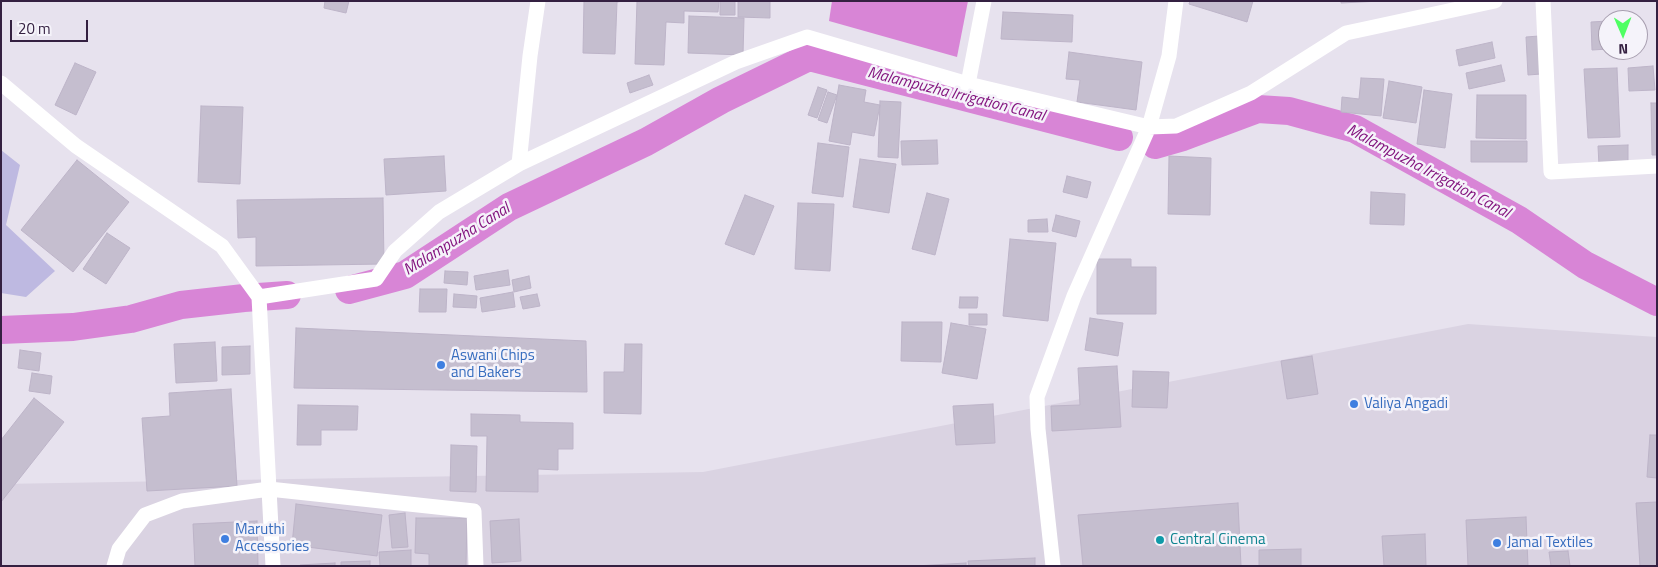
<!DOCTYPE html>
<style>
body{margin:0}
#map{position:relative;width:1658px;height:567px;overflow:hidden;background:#e7e2ee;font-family:"Titillium Web",sans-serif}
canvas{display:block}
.frame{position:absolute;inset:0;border:2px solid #342041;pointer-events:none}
.north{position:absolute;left:1598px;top:10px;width:50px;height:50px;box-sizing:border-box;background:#f5f3fa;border:1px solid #a89fb0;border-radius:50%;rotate:179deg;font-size:14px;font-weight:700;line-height:20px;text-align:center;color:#342041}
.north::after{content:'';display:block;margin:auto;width:18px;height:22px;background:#4fff63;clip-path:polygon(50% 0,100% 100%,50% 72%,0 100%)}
.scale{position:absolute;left:10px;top:20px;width:78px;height:22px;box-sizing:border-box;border:2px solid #342041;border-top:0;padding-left:6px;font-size:15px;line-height:18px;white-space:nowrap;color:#342041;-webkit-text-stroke:4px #f5f3fa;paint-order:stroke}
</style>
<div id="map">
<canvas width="1658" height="567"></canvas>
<div class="frame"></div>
<div class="north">N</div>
<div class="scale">20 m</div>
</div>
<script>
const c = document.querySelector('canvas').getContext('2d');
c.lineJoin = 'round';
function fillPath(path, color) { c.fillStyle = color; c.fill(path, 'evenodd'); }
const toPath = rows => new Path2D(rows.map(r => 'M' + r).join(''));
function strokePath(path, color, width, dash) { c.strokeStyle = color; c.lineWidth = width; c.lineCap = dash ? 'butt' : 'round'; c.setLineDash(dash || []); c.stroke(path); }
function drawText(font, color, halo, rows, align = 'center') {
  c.font = font + ' "Titillium Web",sans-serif'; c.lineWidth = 5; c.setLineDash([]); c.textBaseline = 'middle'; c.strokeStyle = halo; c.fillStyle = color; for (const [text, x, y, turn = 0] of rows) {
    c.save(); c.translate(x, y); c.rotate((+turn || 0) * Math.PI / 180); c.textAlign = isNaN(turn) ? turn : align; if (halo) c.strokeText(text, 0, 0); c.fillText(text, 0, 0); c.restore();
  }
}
fillPath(toPath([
 [1468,324,1657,337,1657,566,1,566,1,484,703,472]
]), '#dad3e2');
fillPath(toPath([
 [1,150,20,165,6,225,55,271,26,297,1,293]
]), '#beb9e1');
fillPath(toPath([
 [832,1,968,1,957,57,829,21]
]), '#d885d6');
strokePath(toPath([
 [1155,145,1183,137,1258,109,1289,111,1355,129,1519,220,1585,265,1657,302],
 [349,290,405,275,509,207,646,142,721,100,809,57,1119,137],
 [1,330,73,327,131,319,181,305,244,298,287,295]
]), '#d885d6', 28);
const building = toPath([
 [325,1,349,1,346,13,324,8,325,1],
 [584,1,623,1,617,2,615,54,583,53,584,1],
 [637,1,719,1,718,12,684,11,684,23,666,22,664,65,635,64,637,1],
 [720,1,735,1,735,15,720,15,720,1],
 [738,1,770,1,770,18,738,17,738,1],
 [1190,1,1253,1,1247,22,1189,4,1190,1],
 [1341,1,1381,1,1341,3,1341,1],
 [1003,12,1073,15,1072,42,1001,39,1003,12],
 [689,16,744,18,743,55,688,53,689,16],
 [1608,21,1608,49,1592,50,1591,22,1608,21],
 [1539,36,1541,74,1528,75,1526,37,1539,36],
 [1492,42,1495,58,1459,66,1456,50,1492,42],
 [1069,52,1142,62,1136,110,1077,102,1080,80,1066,79,1069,52],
 [75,63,96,72,76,115,55,105,75,63],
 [1501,65,1505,81,1469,89,1466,73,1501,65],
 [1653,66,1655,90,1629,91,1628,68,1653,66],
 [1617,68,1620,137,1588,138,1584,69,1617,68],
 [649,75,653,85,630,93,627,83,649,75],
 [1361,78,1384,79,1381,116,1341,112,1342,97,1359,99,1361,78],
 [1389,81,1422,87,1416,123,1383,118,1389,81],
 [839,85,866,90,864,102,880,105,874,136,852,132,850,145,829,141,839,85],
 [818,87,827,90,817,118,808,115,818,87],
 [1424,90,1452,94,1445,148,1417,144,1424,90],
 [828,92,837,95,827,123,818,120,828,92],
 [1477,95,1526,95,1526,139,1476,138,1477,95],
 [880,101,901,102,898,158,878,157,880,101],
 [1651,103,1657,103,1657,155,1652,155,1651,103],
 [201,106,243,107,240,184,198,182,201,106],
 [937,140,938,164,902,165,901,141,937,140],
 [1471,141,1527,141,1527,162,1471,162,1471,141],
 [818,143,849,147,843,197,812,193,818,143],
 [1628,145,1628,165,1599,166,1598,146,1628,145],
 [444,156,446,191,386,195,384,159,444,156],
 [1169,156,1211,158,1210,215,1168,214,1169,156],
 [860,159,896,164,889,213,853,207,860,159],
 [77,160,129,202,73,272,21,230,77,160],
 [1067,176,1091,182,1087,198,1063,192,1067,176],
 [1371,192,1405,194,1404,225,1370,224,1371,192],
 [927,193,949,199,935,255,912,249,927,193],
 [745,195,774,206,754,255,725,244,745,195],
 [383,198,384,264,256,266,256,237,238,238,237,200,383,198],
 [798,203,834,204,830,271,795,269,798,203],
 [1056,215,1080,221,1076,237,1052,231,1056,215],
 [1047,219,1048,232,1028,232,1028,220,1047,219],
 [107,233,130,248,106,284,83,269,107,233],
 [1010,239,1056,243,1048,321,1003,316,1010,239],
 [1097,259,1131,259,1131,267,1156,267,1156,314,1097,314,1097,259],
 [508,270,510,285,476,290,474,276,508,270],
 [445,271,468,272,467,285,444,283,445,271],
 [529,276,531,288,514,292,512,280,529,276],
 [420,289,447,289,446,312,419,312,420,289],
 [513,292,515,307,482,312,480,298,513,292],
 [454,294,477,296,476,308,453,307,454,294],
 [537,294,540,306,523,309,520,297,537,294],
 [960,297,978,297,977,308,959,308,960,297],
 [969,314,987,314,987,325,969,325,969,314],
 [1090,318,1123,323,1118,356,1085,350,1090,318],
 [902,322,942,322,941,362,901,361,902,322],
 [951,323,986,329,977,379,942,373,951,323],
 [296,328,586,341,587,392,294,388,296,328],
 [215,342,217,381,176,383,174,344,215,342],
 [625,344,642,344,641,414,604,413,604,372,624,372,625,344],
 [250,346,250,374,222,375,222,347,250,346],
 [20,350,41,353,39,371,18,368,20,350],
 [1312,356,1318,394,1287,399,1281,361,1312,356],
 [1117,366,1121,427,1052,431,1051,406,1080,405,1078,368,1117,366],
 [1133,371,1169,372,1167,408,1132,407,1133,371],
 [32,373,52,376,50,394,29,391,32,373],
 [231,389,237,486,147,491,142,418,170,416,169,393,231,389],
 [34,398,64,422,1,502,1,440,34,398],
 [993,404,995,443,956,445,953,406,993,404],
 [298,405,358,406,357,430,321,430,321,445,297,445,298,405],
 [471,414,520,415,520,422,573,423,573,449,558,449,558,470,538,469,538,492,486,491,487,436,471,436,471,414],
 [1650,435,1657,435,1657,478,1647,477,1650,435],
 [451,445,477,446,476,492,450,491,451,445],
 [1657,502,1657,566,1640,566,1636,503,1657,502],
 [1238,503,1241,566,1083,566,1078,515,1238,503],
 [296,504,382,515,377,556,292,545,296,504],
 [405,513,408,547,392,548,389,515,405,513],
 [1526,517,1528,566,1468,566,1466,520,1526,517],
 [416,518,467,518,466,566,429,566,429,554,415,553,416,518],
 [519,519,521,561,492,563,490,521,519,519],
 [257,521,258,566,195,566,193,524,257,521],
 [1425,534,1426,566,1384,566,1382,536,1425,534],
 [1301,549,1301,566,1259,566,1259,550,1301,549],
 [411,550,411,566,380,566,379,552,411,550],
 [1568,551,1570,566,1551,566,1549,552,1568,551],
 [1035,558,1035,566,969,566,968,561,1035,558],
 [370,561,370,566,341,566,341,562,370,561],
 [335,563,335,566,300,566,300,565,335,563],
 [966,563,966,566,916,566,966,563]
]);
fillPath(building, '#c5becf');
strokePath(building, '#bdb4c8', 1);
strokePath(toPath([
 [1543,1,1551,172,1657,166],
 [1,83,76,146,222,246,259,297],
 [968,84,984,1],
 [519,164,530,56,538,1],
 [114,566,119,549,145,515,182,501,269,489,474,511,476,566],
 [273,566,259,297,376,279,395,251,439,212,519,164,736,62,807,37,968,84,1149,127,1176,126,1251,93,1346,33,1495,1],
 [1053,566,1038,429,1037,397,1074,296,1149,127,1169,56,1176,1]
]), '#fff', 15);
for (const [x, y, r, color] of [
 [441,365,5,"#3f7fe0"],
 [1354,404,5,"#3f7fe0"],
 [225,539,5,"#3f7fe0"],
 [1160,540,5,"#0f9aa8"],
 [1497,543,5,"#3f7fe0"]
]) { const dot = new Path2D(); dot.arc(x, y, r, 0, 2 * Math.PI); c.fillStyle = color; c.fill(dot); strokePath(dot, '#f5f3fa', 2); }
drawText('15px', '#366cbe', '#f5f3fa', [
 ["Aswani Chips",451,356],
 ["and Bakers",451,373],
 ["Valiya Angadi",1364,404],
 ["Maruthi",235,530],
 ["Accessories",235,547],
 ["Jamal Textiles",1507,543]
], 'left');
drawText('15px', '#0d838f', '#f5f3fa', [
 ["Central Cinema",1170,540]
], 'left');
drawText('italic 16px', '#83147e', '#f5f3fa', [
 ["Malampuzha Irrigation Canal",956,95,14],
 ["Malampuzha Irrigation Canal",1428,172,28],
 ["Malampuzha Canal",457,240,-32]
]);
</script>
